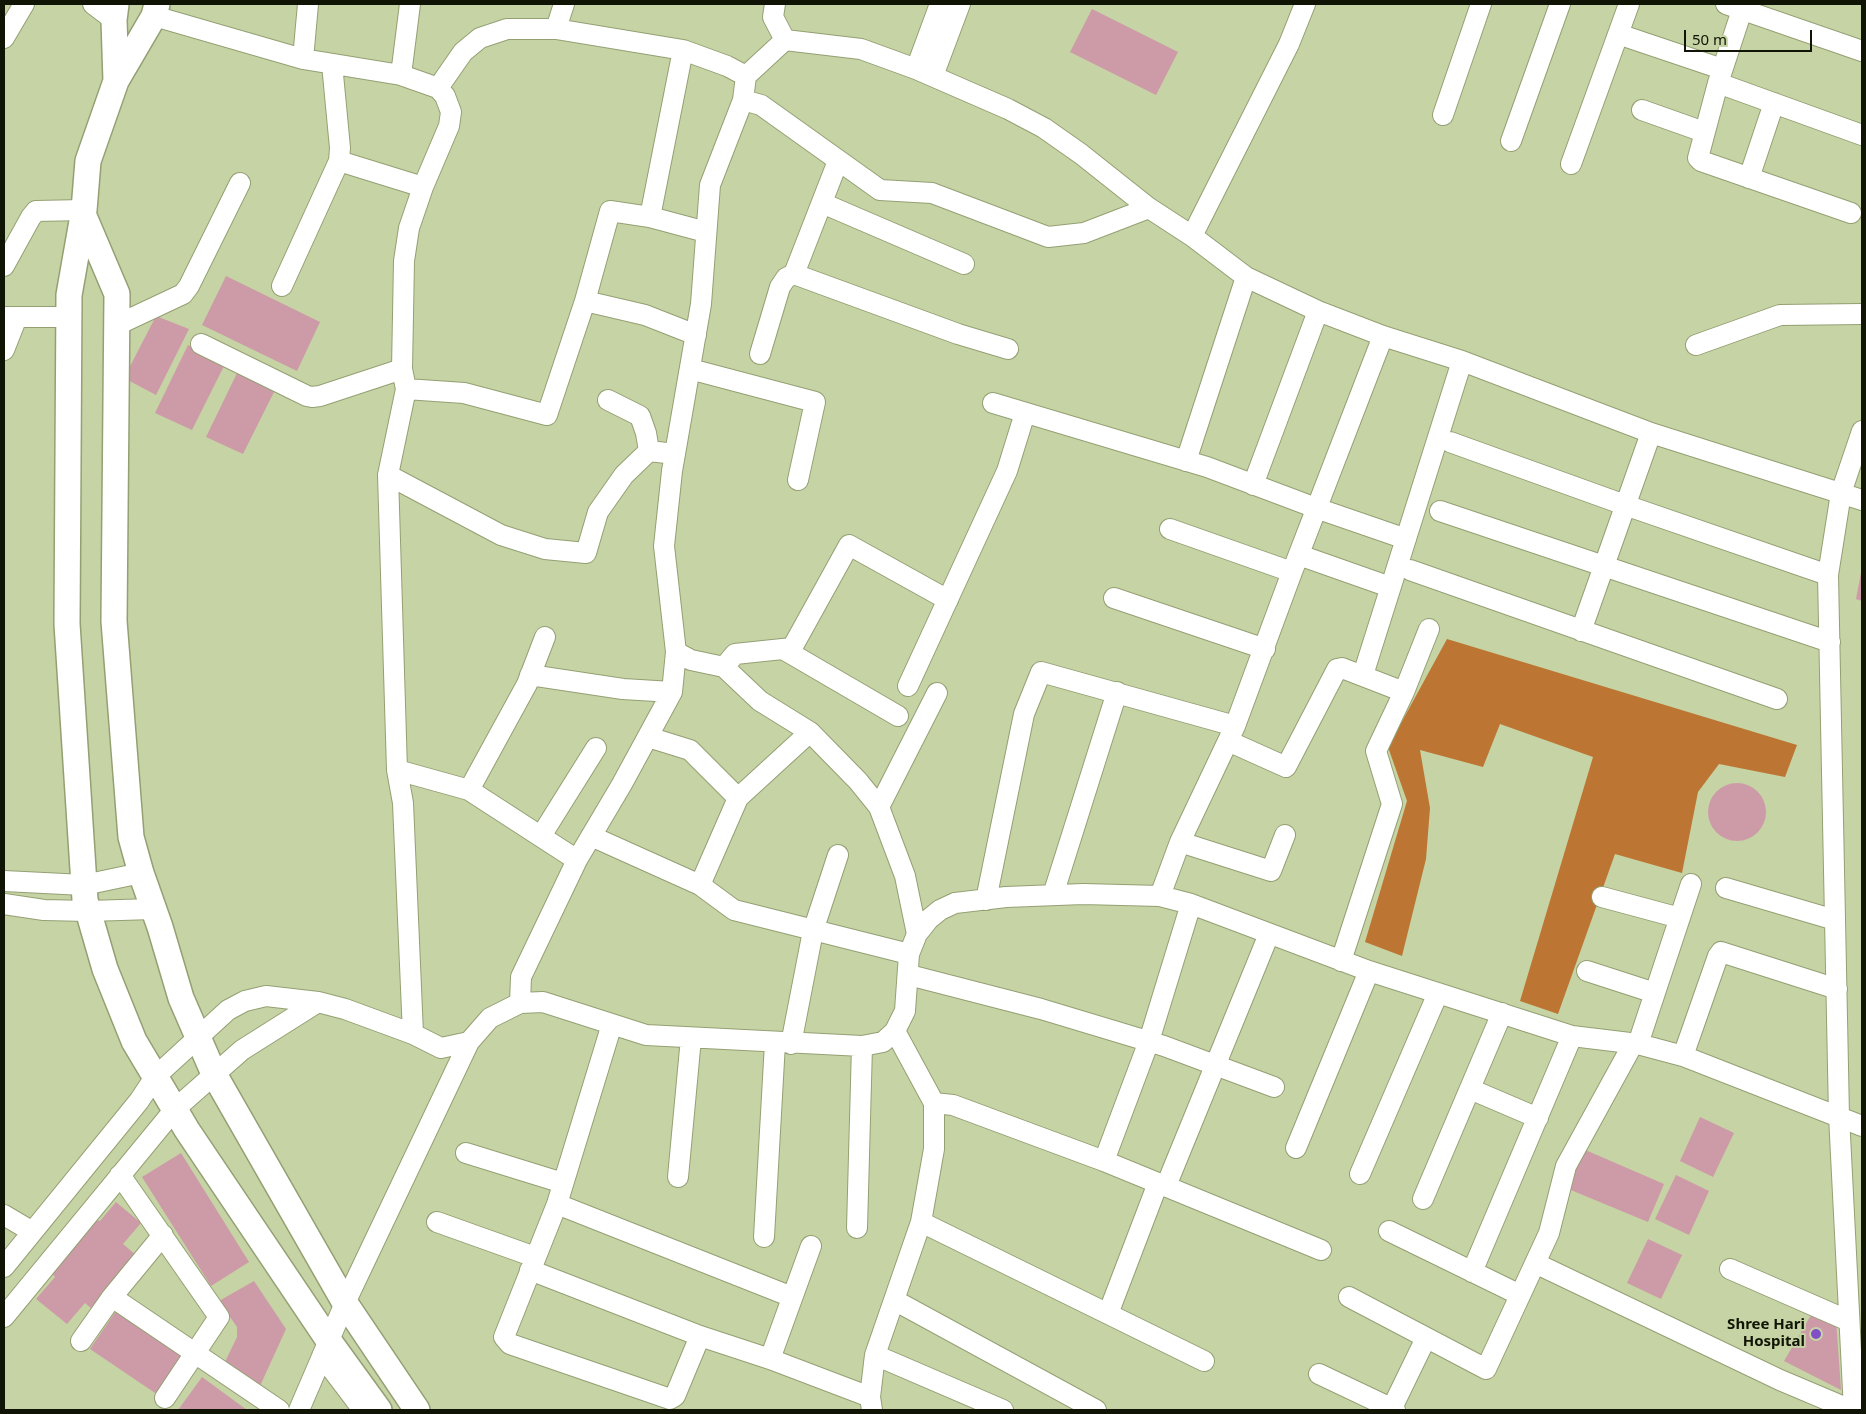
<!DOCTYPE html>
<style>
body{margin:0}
#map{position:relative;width:1866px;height:1414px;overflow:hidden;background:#c6d3a4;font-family:"Noto Sans",sans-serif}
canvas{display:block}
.frame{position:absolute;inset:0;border:5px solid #101404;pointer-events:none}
.scale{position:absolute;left:1684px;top:30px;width:128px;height:22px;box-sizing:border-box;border:2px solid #101404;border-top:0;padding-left:6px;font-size:15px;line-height:18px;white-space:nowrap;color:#101404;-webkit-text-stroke:4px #c6d3a4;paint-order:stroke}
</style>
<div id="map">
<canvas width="1866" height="1414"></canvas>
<div class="frame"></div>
<div class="scale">50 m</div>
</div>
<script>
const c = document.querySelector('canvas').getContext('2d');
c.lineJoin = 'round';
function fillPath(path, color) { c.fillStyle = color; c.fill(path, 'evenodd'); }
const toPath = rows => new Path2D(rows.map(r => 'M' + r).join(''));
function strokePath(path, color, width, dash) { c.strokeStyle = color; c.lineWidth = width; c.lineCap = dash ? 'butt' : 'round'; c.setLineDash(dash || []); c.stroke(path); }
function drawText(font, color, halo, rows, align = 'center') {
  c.font = font + ' "Noto Sans",sans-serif'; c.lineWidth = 4; c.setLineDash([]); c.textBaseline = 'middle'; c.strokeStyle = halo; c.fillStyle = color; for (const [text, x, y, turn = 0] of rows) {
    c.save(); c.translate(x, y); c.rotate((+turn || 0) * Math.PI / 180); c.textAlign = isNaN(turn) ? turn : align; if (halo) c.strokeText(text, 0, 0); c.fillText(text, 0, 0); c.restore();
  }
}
fillPath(toPath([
 [1447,639,1797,745,1785,777,1719,764,1698,792,1682,873,1615,854,1558,1014,1520,1001,1593,757,1500,724,1483,767,1420,750,1430,808,1426,859,1402,956,1365,942,1407,801,1388,747]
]), '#bc7532');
fillPath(toPath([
 [1092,9,1178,52,1156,95,1070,52],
 [226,276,320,322,297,371,202,325],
 [156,316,189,329,156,395,124,378],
 [188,345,225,364,192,430,155,413],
 [239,369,276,388,243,454,206,437],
 [1861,573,1862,573,1862,601,1856,599],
 '1708 812a29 29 0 1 1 58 0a29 29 0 1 1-58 0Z',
 [1700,1117,1734,1133,1713,1177,1680,1161],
 [1583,1149,1664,1184,1648,1222,1566,1188],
 [181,1153,249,1262,211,1286,142,1177],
 [1676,1175,1709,1191,1689,1235,1655,1219],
 [116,1202,141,1223,123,1244,136,1255,92,1309,85,1303,67,1324,36,1299,55,1277,52,1273,95,1220,100,1221],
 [1648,1239,1682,1255,1661,1299,1627,1283],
 [254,1281,286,1329,260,1386,224,1364,237,1337,237,1327,219,1301],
 [1814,1310,1836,1319,1841,1390,1784,1361],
 [116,1311,188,1360,161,1397,90,1349],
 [202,1377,247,1410,178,1410]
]), '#cd9aa8');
const minor = toPath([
 [93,4,114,20],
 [775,4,773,17,785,40],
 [1726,4,1862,51],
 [1744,4,1718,83,1698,158,1701,161,1851,213],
 [154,16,303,59,401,75,438,88,445,96,451,112,449,126,423,187,409,228,404,261,402,369,406,389,388,475,397,770,403,803,413,1034],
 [556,29,564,4],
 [1618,34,1722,69],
 [4,38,24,4],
 [303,59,308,4],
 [916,69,940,4],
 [401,75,410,4],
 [933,76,960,4],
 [1718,83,1862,135],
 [438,88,463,52,480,38,507,29,556,29,683,50,727,66,746,76],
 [743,100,761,105,880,190,932,193,1048,237,1084,233,1149,208],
 [1642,110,1704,132],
 [1443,115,1481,4],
 [1511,141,1560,4],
 [339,161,423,187],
 [1571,164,1629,4],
 [1749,178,1774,103],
 [822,203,964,264],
 [650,217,683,50],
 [1192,236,1289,44,1305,4],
 [4,266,31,217,36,211,84,210],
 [794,274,958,334,1008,349],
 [282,286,339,161,340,148,332,64],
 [585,301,645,315,696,335],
 [4,317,69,317],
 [117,325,183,294,189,286,240,183],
 [201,344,307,396,312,397,320,396,402,369],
 [1696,345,1780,315,1862,314],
 [4,350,17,317],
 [760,354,780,287,786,278,794,274,838,161],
 [690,369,815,402,798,480],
 [406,389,464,393,547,415,585,301,610,211,650,217,706,232],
 [608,400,640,416,646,433,649,451],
 [993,403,1207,467,1316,508,1406,539],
 [1450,442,1625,505,1828,575],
 [1186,461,1246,277],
 [388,475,501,535,545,549,586,553,598,512,624,475,649,451,675,454],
 [1253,485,1318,311],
 [1440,511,1830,642],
 [1170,529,1292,572],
 [1299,555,1390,587],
 [1410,570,1777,699],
 [1114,598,1265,649],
 [1581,631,1651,433],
 [783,649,898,716],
 [724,667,735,654,792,648,849,545,948,600],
 [530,675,623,689,672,692],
 [1363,675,1462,361],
 [908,686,1007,471,1025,413],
 [648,737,690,750,738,798],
 [1228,741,1286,767,1337,669,1342,668,1404,692],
 [397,770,469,790,577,860],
 [469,790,527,684,545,637],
 [879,807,937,693],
 [541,836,596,748],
 [591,836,700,885,734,910,909,954],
 [1180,842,1271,871,1285,835],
 [4,881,84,885,141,873],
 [700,885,738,798,810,732],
 [1726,888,1835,920],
 [1053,895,1117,692],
 [1160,896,1180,842,1235,726,1292,572,1383,336],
 [1602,897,1680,918],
 [986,900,1024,714,1041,672,1235,726],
 [4,904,44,910,88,911,153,909],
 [917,934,905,876,879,807,858,781,810,732,760,701,724,667,691,660,676,652,664,546,672,471,701,304,710,185,743,100,746,76,785,40,861,49,916,69,1008,109,1044,128,1081,154,1149,208,1192,236,1246,277,1318,311,1383,336,1462,361,1651,433,1862,500],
 [1341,961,1392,804,1376,751,1404,692,1429,629],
 [1587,971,1655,993],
 [909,975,1041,1009,1164,1046,1274,1087],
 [520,1003,521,977,577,860,622,784,672,692,676,652],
 [612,1024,557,1204,504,1337,510,1344,670,1399,675,1396,700,1336],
 [791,1044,813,931,838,855],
 [1638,1044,1691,884],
 [1683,1056,1718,956,1721,952,1837,989],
 [1470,1089,1538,1118],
 [934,1103,953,1105,1104,1161,1321,1250],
 [1296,1148,1369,971],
 [466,1153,563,1183],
 [1104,1161,1149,1041,1191,904],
 [1360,1174,1438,993],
 [120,1175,219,1317,165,1398],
 [678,1177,691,1038],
 [1166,1186,1269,934],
 [1423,1199,1502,1013],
 [557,1204,792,1297],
 [4,1215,31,1231],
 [437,1222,535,1257],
 [921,1222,1204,1361],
 [857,1228,862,1046],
 [1389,1231,1520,1295],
 [764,1237,775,1043],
 [1535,1263,1780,1380,1851,1410],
 [4,1267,139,1101,155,1077,228,1010,245,1001,266,996,318,1002,345,1009,413,1034,441,1048,469,1042,490,1018,520,1003,543,1002,646,1035,862,1046,883,1042,895,1031,905,1011,909,954,917,934,929,919,940,910,955,903,1006,897,1083,894,1160,896,1191,904,1369,971,1572,1036,1638,1044,1683,1056,1862,1126],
 [1730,1269,1849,1321],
 [530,1270,700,1336,770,1359,870,1397],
 [1472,1272,1572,1036],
 [112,1297,279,1410],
 [1349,1297,1486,1369,1549,1233,1566,1166,1633,1044],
 [894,1300,1096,1410],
 [1108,1314,1158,1183],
 [4,1317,175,1109,242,1050,318,1002],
 [81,1341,112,1297,163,1235],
 [875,1355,1003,1410],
 [322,1356,363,1410],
 [770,1359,811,1246],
 [1319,1374,1395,1410],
 [299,1410,345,1303,469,1042],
 [872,1410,870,1397,875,1355,921,1222,934,1149,934,1103,895,1031],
 [1391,1410,1426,1338],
 [1854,1410,1839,1116,1828,575,1841,493,1862,431]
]);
const major = toPath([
 [116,4,114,20,116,81],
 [157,4,154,16,116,81,88,161,84,210,69,295,67,624,85,900,105,969,134,1041,187,1130,329,1341,379,1410],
 [83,214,117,294,114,621,131,837,141,873,160,927,181,998,214,1074,345,1303,417,1410]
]);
strokePath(minor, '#94a073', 22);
strokePath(major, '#94a073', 28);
strokePath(minor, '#fff', 20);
strokePath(major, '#fff', 25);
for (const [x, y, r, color] of [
 [1816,1334,6,"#824ec6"]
]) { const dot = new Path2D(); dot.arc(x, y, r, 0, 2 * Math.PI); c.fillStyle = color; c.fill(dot); strokePath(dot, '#c6d3a4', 2); }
drawText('bold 15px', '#101404', '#c6d3a4', [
 ["Shree Hari",1805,1325],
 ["Hospital",1805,1342]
], 'right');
</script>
